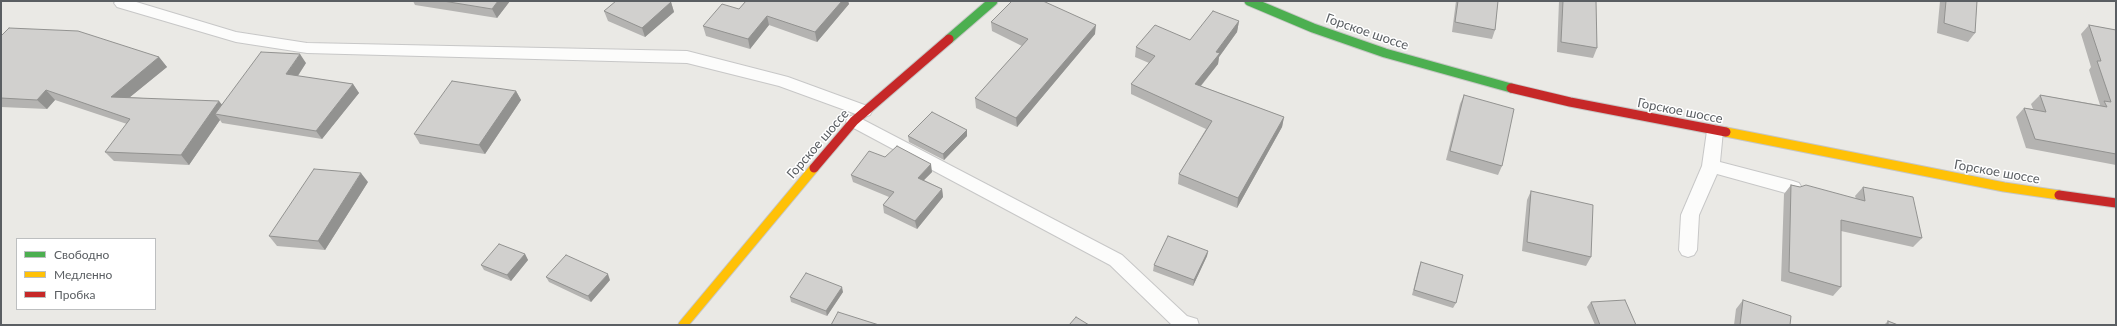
<!DOCTYPE html>
<meta charset="utf-8">
<style>
body{margin:0}
#map{position:relative;width:2117px;height:326px;overflow:hidden;background:#eae9e5;font-family:Lato,sans-serif}
canvas{display:block}
.frame{position:absolute;inset:0;border:2px solid #5a5e62;pointer-events:none}
.legend{position:absolute;left:16px;top:238px;width:140px;height:72px;box-sizing:border-box;background:#fff;border:1px solid #bdbfc0;margin:0;padding:5px 7px;list-style:none;font-size:12px;color:#5a5e62}
.legend li{display:flex;align-items:center;gap:8px;height:20px}
.legend b{width:20px;border:1px solid #bdbfc0}
</style>
<div id="map">
<canvas width="2117" height="326"></canvas>
<div class="frame"></div>
<ul class="legend">
<li><b style="height:5px;background:#4caf50"></b>Свободно</li>
<li><b style="height:5px;background:#ffc107"></b>Медленно</li>
<li><b style="height:5px;background:#c62828"></b>Пробка</li>
</ul>
</div>
<script>
const c = document.querySelector('canvas').getContext('2d');
c.lineJoin = 'round';
const toPath = rows => new Path2D(rows.map(r => 'M' + r).join(''));
function strokePath(path, color, width, dash) { c.strokeStyle = color; c.lineWidth = width; c.lineCap = dash ? 'butt' : 'round'; c.setLineDash(dash || []); c.stroke(path); }
function fillPath(path, color) { c.fillStyle = color; c.fill(path, 'evenodd'); }
function drawText(font, color, halo, rows, align = 'center') {
  c.font = font + ' Lato,sans-serif'; c.lineWidth = 3; c.setLineDash([]); c.textBaseline = 'middle'; c.strokeStyle = halo; c.fillStyle = color; for (const [text, x, y, turn = 0] of rows) {
    c.save(); c.translate(x, y); c.rotate((+turn || 0) * Math.PI / 180); c.textAlign = isNaN(turn) ? turn : align; if (halo) c.strokeText(text, 0, 0); c.fillText(text, 0, 0); c.restore();
  }
}
const lane = toPath([
 [116,1,133,1,236,32,307,43,687,51,788,77,870,107,872,111,870,115,864,117,779,86,687,63,307,53,236,42,117,7,114,3,116,1],
 [854,115,1122,255,1187,316,1197,319,1199,325,1172,325,1110,265,848,125,846,121,848,117,854,115],
 [1715,125,1721,127,1723,131,1720,162,1793,181,1799,183,1802,188,1799,193,1793,195,1717,174,1699,215,1697,250,1694,255,1688,257,1682,255,1679,250,1681,215,1702,166,1707,131,1709,127,1715,125]
]);
const fast = toPath([
 [1249,1,1313,28,1385,53,1511,88],
 [949,39,993,1]
]);
const slow = toPath([
 [1726,132,2004,187,2059,195],
 [683,325,814,168]
]);
const jam = toPath([
 [1511,88,1570,102,1726,132],
 [814,168,854,121,949,39],
 [2059,195,2116,203]
]);
strokePath(lane, '#c7c7c7', 2);
strokePath(fast, '#c6c6c5', 11);
strokePath(slow, '#c6c6c5', 11);
strokePath(jam, '#c6c6c5', 11);
fillPath(lane, '#fcfcfb');
strokePath(fast, '#4caf50', 9);
strokePath(slow, '#ffc107', 9);
strokePath(jam, '#c62828', 9);
fillPath(toPath([
 [413,1,510,1,497,18,415,5],
 [746,1,848,1,849,4,817,42,769,25,750,49,706,36,703,26,739,9],
 [1456,1,1498,1,1495,30,1492,39,1452,32],
 [1559,1,1596,1,1597,48,1593,58,1557,52],
 [1940,1,1977,1,1975,33,1968,42,1937,33],
 [671,2,674,12,645,37,608,21,604,11],
 [1239,21,1237,32,1219,57,1218,64,1201,86,1284,117,1282,127,1237,208,1178,184,1179,174,1206,129,1131,94,1131,84,1149,63,1135,57,1136,47,1190,40],
 [991,22,1095,34,1017,127,976,108,975,98,1022,46,992,31],
 [2089,25,2116,30,2116,165,2026,148,2016,117,2024,108,2033,109,2031,104,2040,95,2100,105,2089,70,2091,67,2081,34],
 [1,36,159,57,167,67,130,97,222,104,306,63,298,76,353,84,359,93,322,139,222,123,220,120,189,165,114,161,105,152,127,124,55,100,47,109,1,107],
 [516,91,521,100,485,154,420,144,414,134],
 [1464,95,1502,166,1498,175,1446,160,1460,104],
 [967,130,967,136,944,160,909,142,908,136],
 [885,157,932,172,924,180,942,189,943,197,917,229,884,213,883,205,889,197,853,182,851,175],
 [368,182,325,250,277,246,269,236],
 [1791,185,1800,187,1856,199,1855,196,1863,187,1922,238,1913,247,1841,231,1841,287,1833,296,1781,281,1784,194],
 [1531,191,1591,257,1586,266,1522,251,1527,200],
 [1208,251,1207,256,1193,286,1153,271,1154,265],
 [525,254,528,260,511,281,484,270,481,265],
 [1421,262,1456,303,1453,308,1412,295,1419,267],
 [546,277,610,280,591,302,549,282],
 [843,292,827,316,791,302,790,297],
 [1743,300,1790,325,1734,325,1736,309],
 [1591,302,1636,325,1595,325,1587,307],
 [1888,321,1898,325,1884,325]
]), '#b4b3b1');
fillPath(toPath([
 [498,1,510,1,497,18,492,9],
 [842,1,848,1,849,4,817,42,815,32],
 [671,2,674,12,645,37,642,28],
 [767,16,769,25,750,49,748,39],
 [1239,21,1237,32,1219,57,1218,64,1194,94,1195,84,1216,52],
 [1096,25,1095,34,1017,127,1016,118],
 [300,54,306,63,293,83,286,74],
 [159,57,167,67,119,106,111,97],
 [353,84,359,93,322,139,316,131],
 [46,90,55,100,47,109,37,100],
 [516,91,521,100,485,154,479,145],
 [219,101,227,111,215,114,220,120,189,165,181,155],
 [1284,117,1282,127,1237,208,1238,198],
 [967,130,967,136,944,160,943,154],
 [931,164,932,172,919,185,918,178],
 [361,173,368,182,325,250,318,241],
 [942,189,943,197,917,229,915,221],
 [1208,251,1207,256,1193,286,1194,280],
 [525,254,528,260,511,281,507,275],
 [608,274,610,280,591,302,588,296],
 [842,287,843,292,827,316,826,311]
]), '#929290');
const building = toPath([
 [443,1,498,1,492,9,443,1],
 [616,1,668,1,671,2,642,28,604,11,616,1],
 [746,1,842,1,815,32,767,16,748,39,703,26,722,4,739,9,746,1],
 [1012,1,1043,1,1096,25,1016,118,975,98,1028,39,991,22,1012,1],
 [1458,1,1498,1,1495,30,1455,22,1458,1],
 [1563,1,1596,1,1597,48,1561,42,1563,1],
 [1946,1,1977,1,1975,33,1944,23,1946,1],
 [1213,11,1239,21,1216,52,1220,53,1195,84,1284,117,1238,198,1179,174,1212,121,1131,84,1155,56,1136,47,1155,25,1190,40,1213,11],
 [2089,25,2116,30,2116,154,2035,139,2024,108,2046,112,2040,95,2107,107,2104,101,2111,102,2097,61,2101,61,2089,25],
 [9,28,78,31,159,57,111,97,219,101,181,155,105,152,130,119,46,90,37,100,1,98,1,36,9,28],
 [261,52,300,54,286,74,353,84,316,131,215,114,261,52],
 [452,81,516,91,479,145,414,134,452,81],
 [1464,95,1514,109,1502,166,1450,151,1464,95],
 [932,112,967,130,943,154,908,136,932,112],
 [897,146,931,164,918,178,942,189,915,221,883,205,894,192,851,175,869,151,885,157,897,146],
 [314,169,361,173,318,241,269,236,314,169],
 [1791,185,1800,187,1806,185,1865,201,1863,187,1913,197,1922,238,1841,220,1841,287,1789,272,1791,185],
 [1531,191,1593,205,1591,257,1527,242,1531,191],
 [1168,236,1208,251,1194,280,1154,265,1168,236],
 [499,244,525,254,507,275,481,265,499,244],
 [566,255,608,274,588,296,546,277,566,255],
 [1421,262,1463,275,1456,303,1414,290,1421,262],
 [806,273,842,287,826,311,790,297,806,273],
 [1625,300,1636,325,1600,325,1591,302,1625,300],
 [1743,300,1791,316,1790,325,1740,325,1743,300],
 [838,312,879,325,831,325,838,312],
 [1076,317,1089,325,1069,325,1076,317],
 [1888,321,1898,325,1888,325,1888,321]
]);
fillPath(building, '#d1d0ce');
strokePath(building, '#929290', 1);
drawText('13px', '#5a5e62', '#fff', [
 ["Горское шоссе",1367,32,19],
 ["Горское шоссе",1680,111,11],
 ["Горское шоссе",818,144,-49],
 ["Горское шоссе",1997,172,10]
]);
</script>
